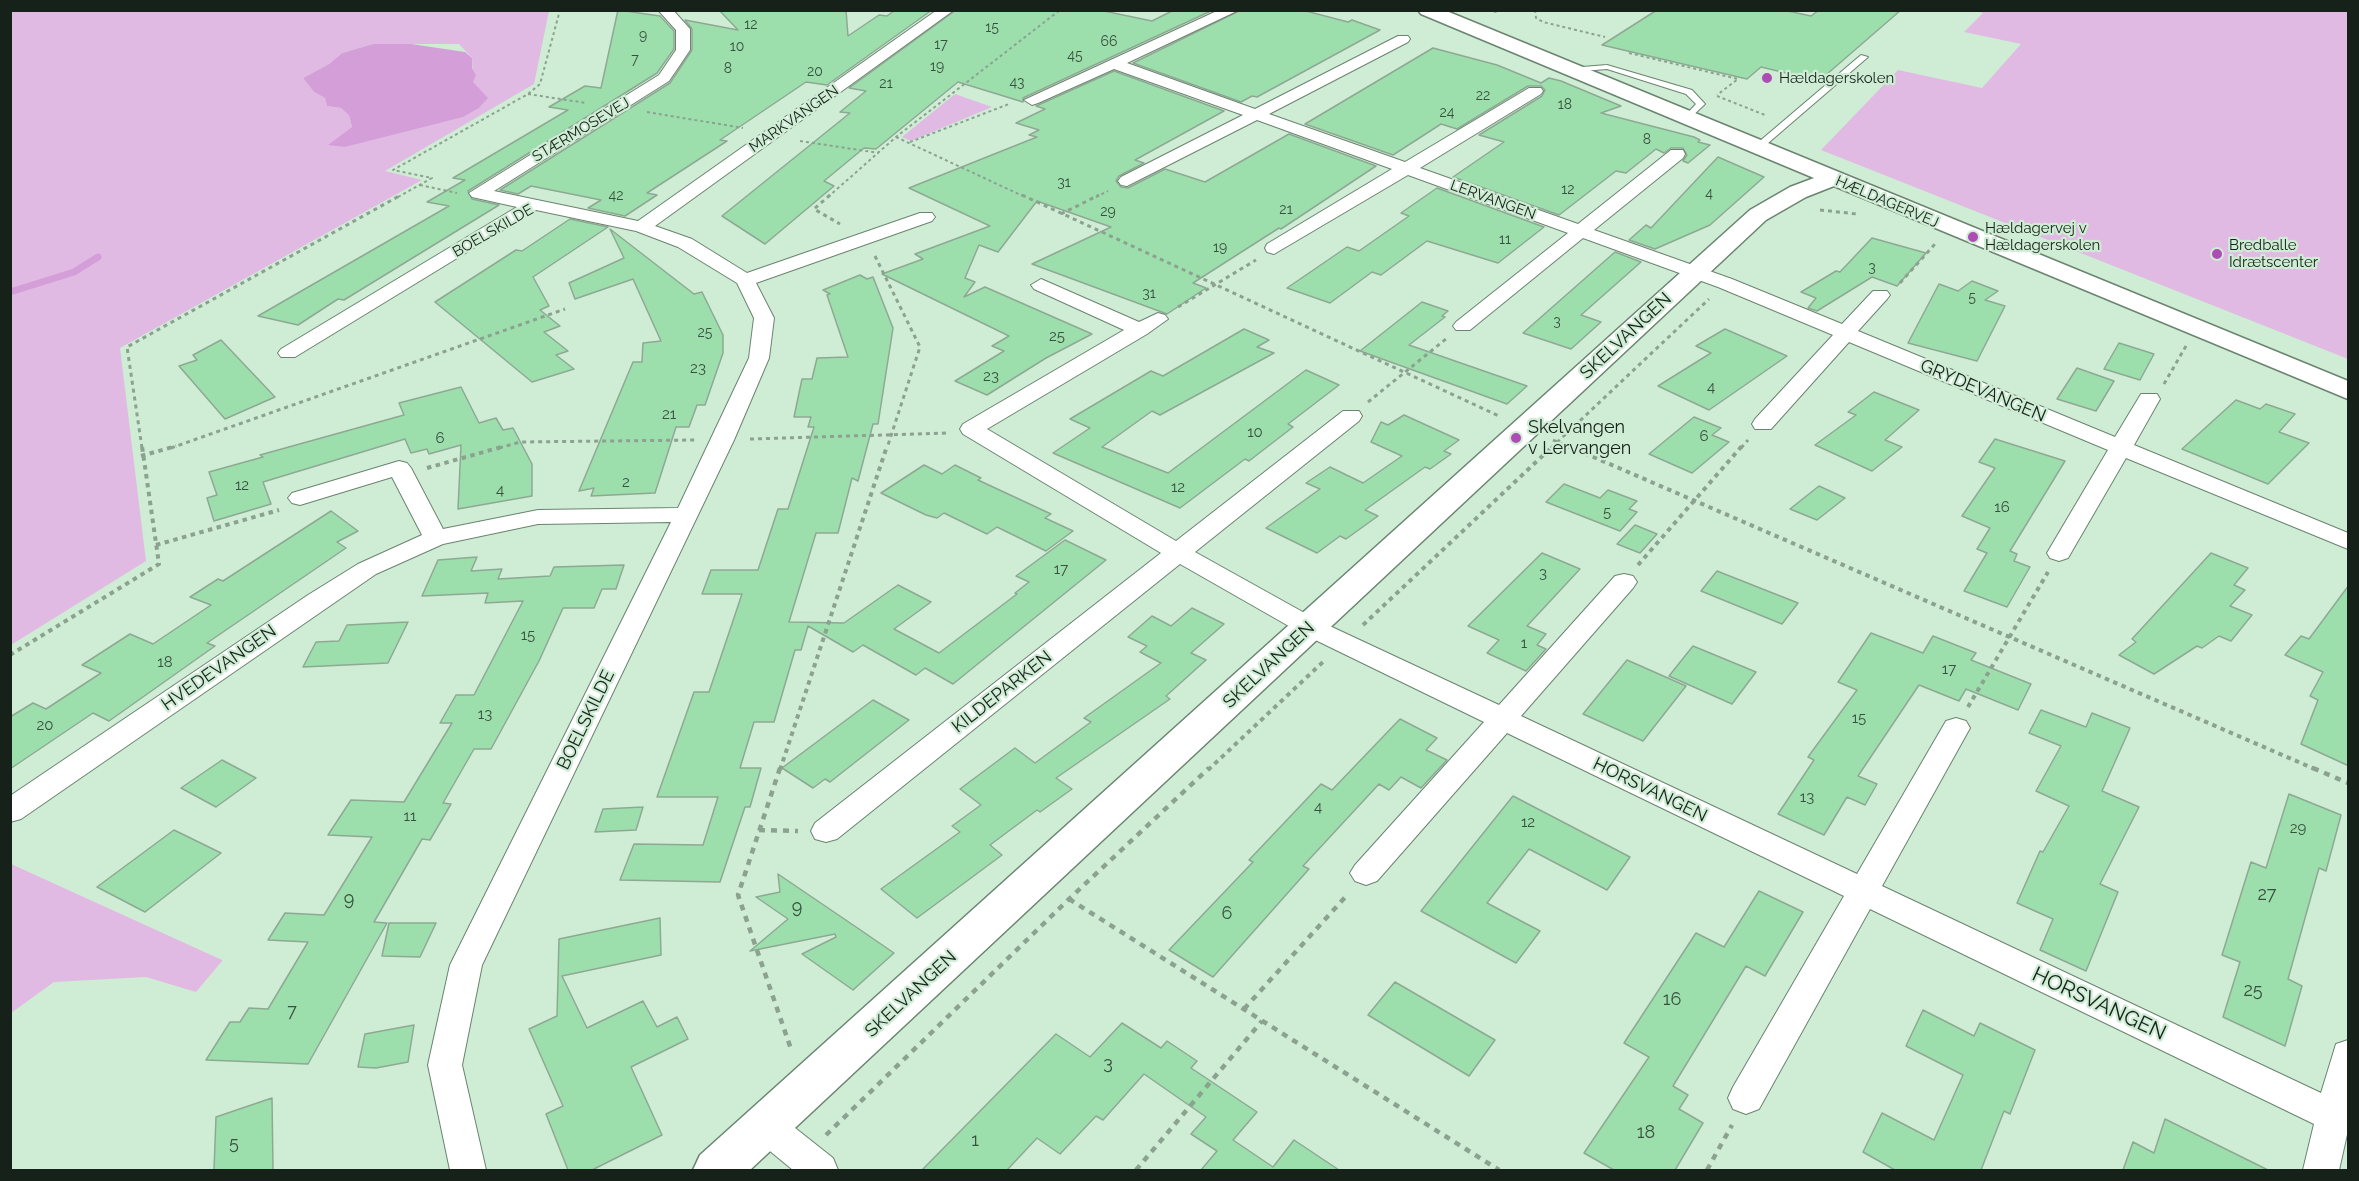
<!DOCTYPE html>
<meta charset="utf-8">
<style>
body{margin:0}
#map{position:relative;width:2359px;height:1181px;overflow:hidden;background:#cfecd5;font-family:Raleway,sans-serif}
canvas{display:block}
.frame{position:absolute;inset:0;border:12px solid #162119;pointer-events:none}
</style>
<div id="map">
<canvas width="2359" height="1181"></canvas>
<div class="frame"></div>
</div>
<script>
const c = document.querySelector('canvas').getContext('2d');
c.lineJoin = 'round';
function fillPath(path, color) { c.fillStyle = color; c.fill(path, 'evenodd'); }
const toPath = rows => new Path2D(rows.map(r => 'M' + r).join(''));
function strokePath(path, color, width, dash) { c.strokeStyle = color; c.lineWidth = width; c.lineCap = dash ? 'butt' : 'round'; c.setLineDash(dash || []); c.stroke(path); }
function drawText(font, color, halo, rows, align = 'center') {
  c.font = font + ' Raleway,sans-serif'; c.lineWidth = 4.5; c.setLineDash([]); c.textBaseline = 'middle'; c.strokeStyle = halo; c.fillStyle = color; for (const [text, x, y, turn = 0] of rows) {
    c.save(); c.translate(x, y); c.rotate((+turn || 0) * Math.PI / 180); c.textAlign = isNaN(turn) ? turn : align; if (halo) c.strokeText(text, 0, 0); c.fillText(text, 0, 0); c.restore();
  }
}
fillPath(toPath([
 [10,11,549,11,534,84,385,171,422,180,120,348,146,561,11,645],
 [373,44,459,44,472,58,473,82,408,129,345,147,346,134,352,127,349,114,341,108,327,106,325,98,314,92,303,78,329,64,342,53],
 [1975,11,2348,11,2348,359,1821,150,1898,70,1982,88,2021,44,1964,32,1983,13],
 [955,94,992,107,911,141,902,137],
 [11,864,222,960,222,961,196,992,146,977,54,982,11,1013]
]), '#e1bae4');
fillPath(toPath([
 [373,44,411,44,465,52,472,58,472,68,476,75,473,82,488,98,479,108,463,117,345,147,328,145,352,127,349,115,341,108,327,106,325,98,314,92,303,78,329,64,342,53]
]), '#d49fd8');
strokePath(toPath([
 [10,292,74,272,98,257]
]), '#d49fd8', 7);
const building = toPath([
 [618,10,660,16,674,31,674,49,657,73,468,191,472,199,499,205,344,300,338,299,298,325,258,316,449,206,427,202,465,180,453,178,568,110,549,107,585,86,601,88,618,10],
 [719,10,846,10,848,36,879,15,887,16,895,10,932,10,827,85,806,82,720,140,727,141,647,193,657,195,625,216,588,208,601,200,531,186,518,194,500,190,670,83,692,50,692,29,685,20,738,30,719,10],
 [956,10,1099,10,1152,21,1174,10,1213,10,1023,98,1023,102,958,82,876,149,864,148,824,181,834,186,765,244,722,216,850,113,840,112,866,91,849,88,956,10],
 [1241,10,1302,10,1348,22,1352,20,1380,30,1257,97,1252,96,1241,102,1133,63,1241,10],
 [1657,10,1783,10,1811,16,1819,10,1901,10,1819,81,1761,67,1747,79,1602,45,1657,10],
 [1433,48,1497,65,1541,83,1549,78,1561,81,1621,106,1601,113,1694,137,1700,140,1698,142,1710,145,1688,163,1683,161,1687,155,1683,148,1671,148,1664,153,1656,149,1626,173,1616,171,1559,215,1453,177,1504,142,1479,135,1542,96,1545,90,1541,86,1528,86,1457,129,1441,124,1393,155,1305,124,1433,48],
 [1114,71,1224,111,1135,160,1144,163,1119,176,1116,181,1121,187,1128,188,1165,169,1205,182,1289,134,1376,166,1281,229,1279,228,1193,283,1206,288,1167,314,1032,264,1111,227,1037,201,998,252,979,245,965,278,975,282,964,297,985,287,1092,334,1046,358,987,395,955,381,1004,351,992,346,1009,336,882,274,923,259,915,254,990,226,909,188,1037,137,1029,135,1039,130,1016,123,1045,109,1036,106,1114,71],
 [1718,157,1764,177,1710,225,1655,249,1629,240,1646,225,1651,228,1718,157],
 [1437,188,1544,227,1498,263,1427,241,1381,275,1372,272,1330,303,1287,288,1347,247,1359,251,1409,216,1401,213,1437,188],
 [570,219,608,227,533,277,549,306,540,310,560,326,544,332,568,351,556,355,574,369,532,382,435,302,516,250,522,251,570,219],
 [610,229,694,294,702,292,723,335,723,353,705,405,697,405,689,427,676,427,655,493,591,496,594,488,579,491,633,362,642,362,643,343,661,341,633,279,575,299,569,283,624,258,610,229],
 [1872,238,1926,253,1897,286,1872,277,1817,311,1808,308,1816,298,1801,292,1836,271,1840,272,1872,238],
 [1615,252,1641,262,1581,315,1601,322,1571,349,1523,333,1615,252],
 [860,275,867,279,873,277,893,328,878,424,873,424,858,481,852,478,838,533,816,533,789,622,844,623,898,585,931,602,894,629,939,653,1017,594,1015,593,1029,582,1016,576,1065,540,1106,560,953,684,925,668,916,675,863,645,853,652,808,626,801,650,795,650,774,722,754,722,740,768,761,768,750,807,745,807,720,882,620,880,634,844,703,845,718,797,657,797,694,692,709,692,742,594,702,594,711,570,758,570,778,509,788,509,814,427,808,427,811,417,794,417,802,379,812,379,817,358,848,357,827,295,830,294,823,290,860,275],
 [1972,281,1998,291,1985,300,2005,306,1977,361,1908,343,1939,284,1958,291,1972,281],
 [1422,302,1448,311,1442,316,1445,317,1409,345,1527,386,1507,404,1360,351,1422,302],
 [1244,329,1269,340,1257,347,1274,353,1160,415,1152,411,1102,447,1168,473,1306,370,1339,385,1288,424,1293,427,1249,461,1245,459,1180,508,1053,453,1090,428,1070,419,1151,371,1163,376,1244,329],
 [1725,329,1787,356,1709,410,1658,386,1711,353,1696,346,1725,329],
 [221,340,275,397,225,419,179,366,197,360,193,355,221,340],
 [2119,343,2154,354,2140,380,2104,369,2119,343],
 [2077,368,2114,381,2096,411,2057,399,2077,368],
 [461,387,479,423,496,418,503,430,513,428,532,464,532,496,458,509,461,445,429,454,427,449,411,453,405,439,263,482,271,504,214,521,207,498,217,495,209,472,263,457,260,455,404,415,399,403,461,387],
 [1874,392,1919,410,1885,440,1902,447,1872,471,1815,445,1856,415,1848,412,1874,392],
 [2236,400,2260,409,2266,404,2295,414,2279,432,2309,443,2268,484,2182,449,2236,400],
 [1404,415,1459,440,1444,451,1451,454,1430,469,1425,467,1365,510,1378,516,1346,539,1340,536,1317,553,1266,528,1320,489,1306,483,1330,467,1363,483,1402,456,1371,442,1381,422,1388,425,1404,415],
 [1694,417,1721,428,1712,435,1729,442,1692,473,1649,454,1694,417],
 [1995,439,2065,461,2010,551,2017,554,2014,561,2030,567,2007,607,1964,591,1987,553,1977,549,1990,528,1962,516,1995,468,1979,462,1995,439],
 [924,465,942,474,955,465,981,478,978,480,1051,514,1045,518,1073,531,1046,551,997,527,987,534,944,513,937,518,926,515,881,493,924,465],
 [1564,484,1600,498,1608,490,1637,501,1629,509,1637,512,1620,531,1546,502,1564,484],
 [1819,486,1845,498,1817,520,1790,509,1819,486],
 [331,511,358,531,337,542,346,548,207,643,215,646,109,721,93,713,10,769,10,717,33,703,46,709,101,673,82,665,130,634,153,644,211,605,190,597,218,579,223,581,331,511],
 [1635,525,1657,534,1640,553,1617,544,1635,525],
 [1542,553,1580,569,1527,626,1546,634,1537,645,1546,649,1526,671,1487,653,1499,640,1468,626,1542,553],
 [2211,553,2248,568,2234,585,2245,590,2230,606,2252,615,2231,641,2219,636,2202,648,2197,646,2154,674,2119,655,2136,642,2132,639,2211,553],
 [477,557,471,571,502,569,498,579,550,576,554,567,624,565,616,589,602,589,594,608,563,608,539,661,491,749,474,749,443,803,451,804,430,840,422,839,374,922,387,923,308,1064,206,1060,230,1022,240,1022,249,1008,268,1009,308,942,268,940,285,913,324,915,372,837,328,835,351,800,404,802,452,723,440,723,456,695,474,695,523,601,485,603,488,593,422,596,438,560,477,557],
 [1717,571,1798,603,1782,624,1701,591,1717,571],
 [2349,585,2349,766,2301,744,2318,700,2310,696,2323,672,2285,655,2301,636,2309,639,2349,585],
 [1192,608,1224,624,1191,653,1206,660,1166,696,1170,699,1056,778,1072,789,1040,812,1037,810,990,845,1002,855,917,918,881,889,960,832,952,826,981,805,960,789,1015,748,1035,763,1091,722,1084,718,1161,663,1140,652,1147,646,1128,637,1152,616,1171,626,1192,608],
 [408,622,388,663,303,667,316,642,339,641,347,625,408,622],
 [1871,633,1923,653,1933,636,1976,653,1971,660,2031,684,2018,710,1966,689,1959,701,1919,685,1858,776,1877,784,1865,805,1847,797,1824,835,1778,814,1814,760,1808,757,1857,690,1838,682,1871,633],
 [1693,646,1756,672,1732,704,1669,676,1693,646],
 [1627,660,1686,686,1643,741,1583,714,1627,660],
 [873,700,909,720,830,782,825,779,813,788,782,768,873,700],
 [2041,710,2086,727,2092,713,2130,728,2102,791,2139,807,2100,884,2118,892,2086,971,2040,950,2053,919,2017,903,2040,851,2043,852,2069,806,2036,791,2061,746,2029,733,2041,710],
 [1400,719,1437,738,1426,750,1447,760,1421,788,1401,777,1389,790,1379,784,1303,866,1309,869,1213,977,1169,950,1253,862,1249,860,1321,784,1332,790,1400,719],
 [222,760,256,778,216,807,181,788,222,760],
 [2289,794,2341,815,2326,871,2319,868,2288,979,2302,986,2285,1046,2223,1017,2240,962,2222,955,2251,862,2266,868,2289,794],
 [1513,796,1630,857,1607,890,1529,849,1487,903,1540,931,1516,963,1421,911,1513,796],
 [643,807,636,830,595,832,603,809,643,807],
 [174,830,221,853,145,912,97,887,174,830],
 [778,874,859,929,894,953,853,990,802,954,836,937,835,934,750,951,788,919,756,897,780,892,778,874],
 [1759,891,1803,912,1765,976,1746,966,1673,1086,1688,1095,1679,1109,1703,1123,1675,1170,1614,1170,1584,1153,1649,1057,1624,1043,1696,933,1724,947,1759,891],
 [660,918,661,955,562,976,587,1028,643,1001,657,1027,677,1017,688,1039,631,1067,662,1135,592,1170,568,1170,546,1114,563,1106,529,1029,557,1016,559,939,660,918],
 [389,923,436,923,420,957,382,956,389,923],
 [1395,982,1495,1040,1469,1076,1368,1015,1395,982],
 [1923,1010,1974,1036,1980,1023,2035,1050,2010,1114,2004,1111,1981,1170,1895,1170,1863,1152,1882,1113,1934,1140,1963,1075,1906,1046,1923,1010],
 [1122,1023,1161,1048,1167,1041,1197,1061,1191,1068,1257,1112,1233,1140,1273,1167,1294,1140,1339,1170,1201,1170,1217,1151,1191,1134,1206,1117,1144,1074,1103,1120,1096,1116,1060,1154,1037,1138,1007,1170,922,1170,1056,1034,1090,1057,1122,1023],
 [414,1025,408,1062,376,1068,358,1067,365,1034,414,1025],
 [272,1098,273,1170,214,1170,216,1117,272,1098],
 [2165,1119,2268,1170,2123,1170,2133,1142,2154,1153,2165,1119]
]);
fillPath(building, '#9ddfac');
strokePath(building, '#8ea993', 1.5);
const service = toPath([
 [1861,55,1868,57,1760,150,1754,150,1754,146,1861,55],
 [1607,65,1692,90,1705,104,1687,121,1683,118,1696,104,1686,94,1607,69,1570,72,1566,70,1570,68,1607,65]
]);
const minor = toPath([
 [658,10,673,10,690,29,690,50,669,81,494,191,638,221,937,10,954,10,655,226,692,239,747,273,920,213,932,213,935,217,932,221,756,283,774,318,769,358,734,440,482,965,462,1065,486,1170,450,1170,428,1065,450,965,671,522,538,524,443,544,376,574,21,819,10,822,10,796,308,595,358,564,422,535,392,477,300,505,292,503,288,498,292,493,399,461,407,463,411,468,443,529,538,510,678,508,749,358,754,318,737,283,678,247,636,231,536,210,295,357,281,357,278,353,281,349,517,207,472,197,469,193,659,75,676,50,676,30,658,10],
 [1219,10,1239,10,1127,63,1255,109,1398,36,1408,36,1410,39,1408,42,1269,114,1405,162,1529,88,1541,88,1543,91,1541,94,1420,168,1578,224,1671,150,1683,150,1685,154,1683,158,1594,230,1732,279,1842,324,1873,291,1887,291,1890,295,1887,299,1858,331,2115,437,2141,394,2157,394,2160,399,2134,445,2348,533,2348,549,2126,458,2068,558,2059,561,2050,558,2047,553,2108,450,1849,342,1771,429,1755,429,1752,424,1755,419,1833,335,1718,287,1583,238,1470,330,1456,330,1453,326,1456,322,1568,233,1408,175,1274,254,1267,252,1265,248,1267,244,1392,169,1257,120,1127,186,1121,185,1118,181,1121,177,1243,115,1114,69,1038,103,1032,105,1024,100,1219,10],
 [1041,279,1139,322,1158,313,1165,315,1168,319,1147,334,987,429,1176,541,1343,411,1359,411,1362,416,1359,421,1195,552,1319,621,1499,705,1615,576,1624,574,1633,576,1637,582,1633,588,1521,716,1857,874,1946,721,1956,718,1966,721,1970,728,1882,886,2321,1093,2336,1044,2348,1040,2348,1130,2339,1170,2303,1170,2314,1124,1870,909,1759,1109,1746,1114,1733,1109,1728,1098,1733,1087,1844,896,1507,733,1377,881,1366,885,1355,881,1350,873,1355,865,1484,722,1301,633,1180,564,837,839,826,842,815,839,811,831,815,823,1161,553,963,434,960,429,963,424,1124,330,1034,289,1031,285,1041,279],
 [767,1111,780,1116,833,1158,838,1170,793,1170,754,1138,749,1127,754,1116,767,1111]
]);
const tertiary = toPath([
 [1418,10,1444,10,2348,381,2348,399,1834,186,1806,197,1766,220,750,1170,693,1170,700,1155,1750,210,1790,187,1814,178,1421,14,1418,10]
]);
strokePath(service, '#6a846f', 2);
strokePath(minor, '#6a846f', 2);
strokePath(tertiary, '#6a846f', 3);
strokePath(toPath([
 [1535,10,1536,18,1543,22,1605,37],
 [1494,12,1503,10],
 [1629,53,1738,79,1717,95],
 [528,94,586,103],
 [1717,96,1765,115],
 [647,112,743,128],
 [896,137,1025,197],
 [800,141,879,153],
 [910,142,1009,104],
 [420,185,457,193],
 [398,197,432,178,393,170,528,94,540,84,560,10],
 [828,197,896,137,1060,10],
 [1096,197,1108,191]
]), '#8ba290', 2, [3, 3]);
strokePath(toPath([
 [830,195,814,209,840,224],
 [1022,195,1499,416],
 [1820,210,1857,214],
 [1061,214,1099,195],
 [875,256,920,347,887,448],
 [1900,283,1935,244],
 [1178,307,1256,260],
 [2164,384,2186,346],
 [1368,402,1446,339],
 [750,439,949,433],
 [1553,440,1571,448],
 [142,448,127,347,401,195],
 [171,448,565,309],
 [499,448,520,442,695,440],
 [1551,448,1709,299],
 [1741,448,1748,440]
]), '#8ba290', 3, [4, 4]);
strokePath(toPath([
 [1568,446,2317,770],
 [141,456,176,446],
 [427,468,505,446],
 [156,545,279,510],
 [1638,565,1742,446],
 [1363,625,1553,446],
 [10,655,159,564,142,446],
 [1968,707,2048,572],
 [780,770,887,446],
 [1208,770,1325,660]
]), '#8ba290', 4, [4.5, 4.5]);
strokePath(toPath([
 [780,768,738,895,792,1052],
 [2313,768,2348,783],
 [759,830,798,831],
 [1069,899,1499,1170],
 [1244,1009,1348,894],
 [826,1135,1069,899,1209,768],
 [1136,1170,1262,1021],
 [1707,1170,1732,1125]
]), '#8ba290', 4.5, [6, 6]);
fillPath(service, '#fff');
fillPath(minor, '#fff');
fillPath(tertiary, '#fff');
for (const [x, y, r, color] of [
 [1767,78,6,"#ac4cb4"],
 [1973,237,6,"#ac4cb4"],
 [2217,254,6,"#ac4cb4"],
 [1516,438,6,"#ac4cb4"]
]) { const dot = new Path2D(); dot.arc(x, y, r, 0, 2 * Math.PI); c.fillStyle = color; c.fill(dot); strokePath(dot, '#cfecd5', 2); }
drawText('14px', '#38503e', null, [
 ["12",751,25],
 ["15",992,28],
 ["9",643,36],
 ["66",1109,42],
 ["17",941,45],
 ["10",737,47],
 ["45",1075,56],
 ["7",635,60],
 ["19",937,67],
 ["8",728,69],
 ["20",815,72],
 ["43",1017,83],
 ["21",886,84],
 ["22",1483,96],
 ["18",1565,105],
 ["24",1447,113],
 ["8",1647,140],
 ["31",1064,183],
 ["12",1568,190],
 ["4",1709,194],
 ["42",616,196],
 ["21",1286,210],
 ["29",1108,212],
 ["11",1505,240],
 ["19",1220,248],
 ["3",1872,268],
 ["31",1149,294],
 ["5",1972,298],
 ["3",1557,322],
 ["25",705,333]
]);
drawText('15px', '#162119', '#cfecd5', [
 ["Hældagerskolen",1779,78],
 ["Hældagervej v",1985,228],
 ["Hældagerskolen",1985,245],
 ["Bredballe",2229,245],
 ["Idrætscenter",2229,262]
], 'left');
drawText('15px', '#162119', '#cfecd5', [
 ["MARKVANGEN",794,119,-35],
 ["STÆRMOSEVEJ",581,130,-31],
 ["LERVANGEN",1493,200,20],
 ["HÆLDAGERVEJ",1887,202,23],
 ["BOELSKILDE",493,231,-30]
]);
drawText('15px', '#38503e', null, [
 ["25",1057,336],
 ["23",698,368],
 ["23",991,376],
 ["4",1711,387],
 ["21",669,414],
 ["10",1255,432],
 ["6",1704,436],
 ["6",440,438],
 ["2",626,482],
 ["12",242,485],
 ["12",1178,487],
 ["4",500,490],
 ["16",2002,507],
 ["5",1607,512],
 ["17",1061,569],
 ["3",1543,573],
 ["15",528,635],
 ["1",1524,643],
 ["18",165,662],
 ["17",1949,669],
 ["13",485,714],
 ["15",1859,718],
 ["20",45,725],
 ["13",1807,797],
 ["4",1318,807],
 ["11",410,816],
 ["12",1528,822],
 ["29",2298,828]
]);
drawText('18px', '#162119', '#cfecd5', [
 ["SKELVANGEN",1626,336,-43],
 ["GRYDEVANGEN",1983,391,23],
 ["SKELVANGEN",1269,665,-43],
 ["HVEDEVANGEN",219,668,-35],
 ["KILDEPARKEN",1002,692,-38],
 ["BOELSKILDE",586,720,-64],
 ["HORSVANGEN",1650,790,26],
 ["SKELVANGEN",911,994,-43]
]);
drawText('18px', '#162119', '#cfecd5', [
 ["Skelvangen",1528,428],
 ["v Lervangen",1528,449]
], 'left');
drawText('18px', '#38503e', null, [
 ["27",2267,895],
 ["9",349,900],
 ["9",797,908],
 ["6",1227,914],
 ["25",2253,991],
 ["16",1672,1000],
 ["7",292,1012],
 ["3",1108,1064],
 ["18",1646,1133],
 ["1",975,1141],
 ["5",234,1144]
]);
drawText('21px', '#162119', '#cfecd5', [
 ["HORSVANGEN",2099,1004,25]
]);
</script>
